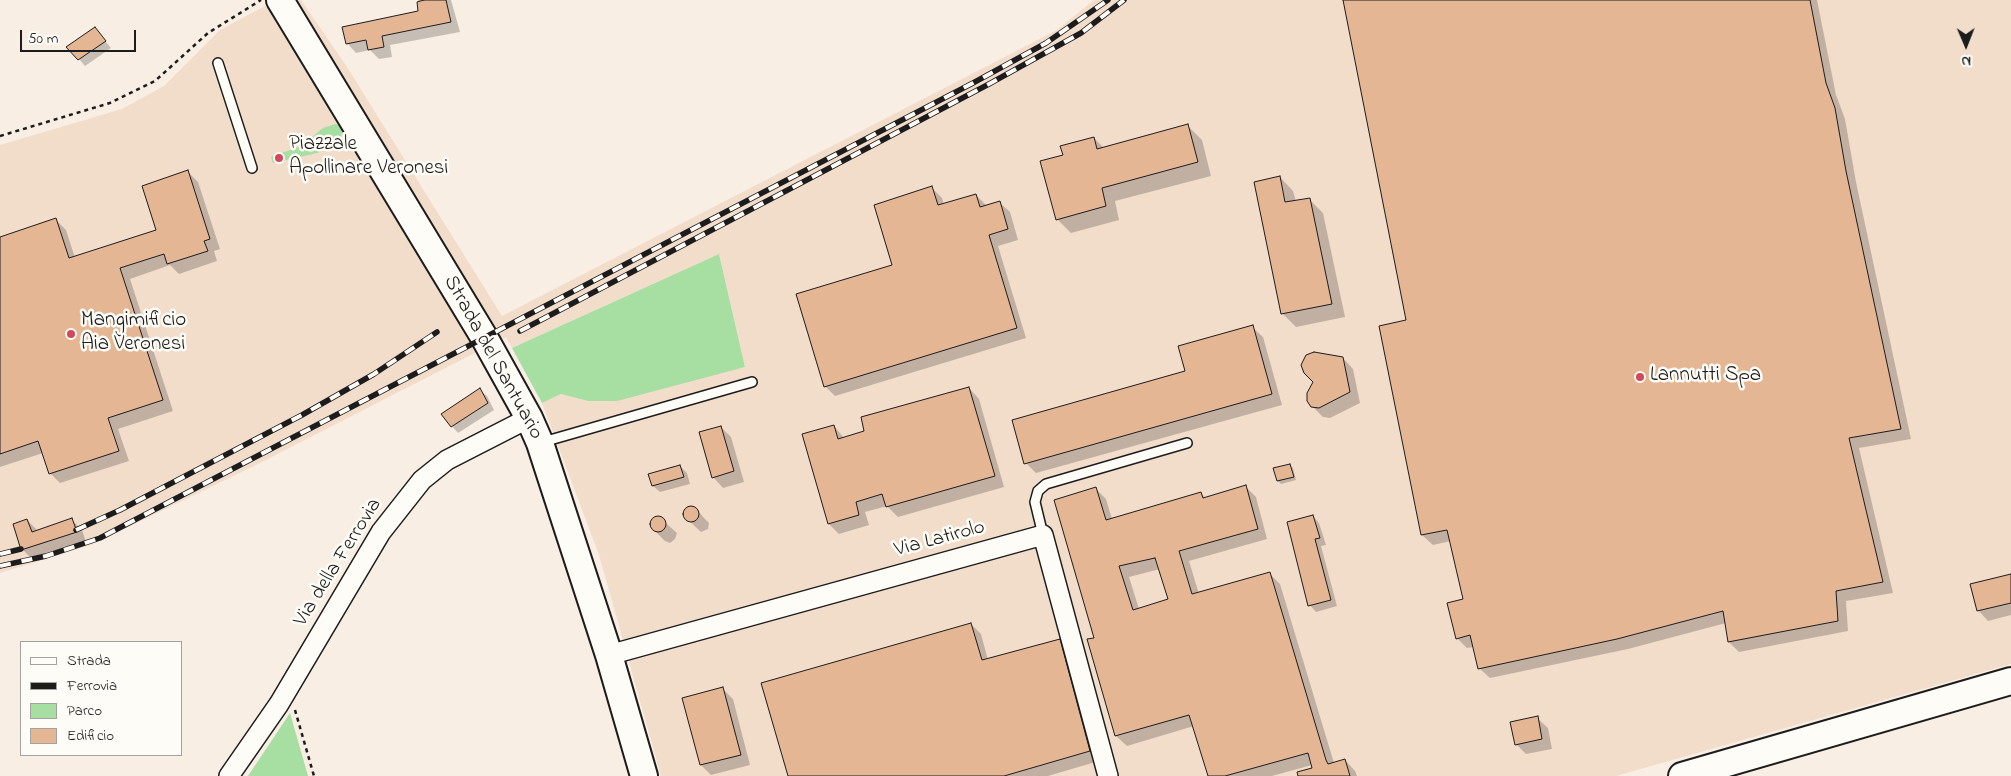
<!DOCTYPE html>
<style>
body{margin:0}
#map{position:relative;width:2011px;height:776px;overflow:hidden;background:#f8eee3;font-family:"Indie Flower",sans-serif}
canvas{display:block}
.legend{position:absolute;left:20px;top:641px;width:162px;height:115px;box-sizing:border-box;background:#fdfcf7;border:1px solid #a3a29f;margin:0;padding:6px 9px;list-style:none;font-size:15px;color:#1c1c1c}
.legend li{display:flex;align-items:center;gap:10px;height:25px}
.legend b{width:25px;border:1px solid #a3a29f}
.north{position:absolute;left:1941px;top:20px;width:50px;height:50px;-webkit-text-stroke:4px #fdfcf7;paint-order:stroke;rotate:179deg;font-size:14px;font-weight:700;line-height:20px;text-align:center;color:#1c1c1c}
.north::after{content:'';display:block;margin:auto;width:18px;height:22px;background:#1c1c1c;clip-path:polygon(50% 0,100% 100%,50% 72%,0 100%)}
.scale{position:absolute;left:20px;top:30px;width:116px;height:22px;box-sizing:border-box;border:2px solid #1c1c1c;border-top:0;padding-left:6px;font-size:15px;line-height:18px;white-space:nowrap;color:#1c1c1c;-webkit-text-stroke:4px #fdfcf7;paint-order:stroke}
</style>
<div id="map">
<canvas width="2011" height="776"></canvas>
<ul class="legend">
<li><b style="height:6px;background:#fdfcf7"></b>Strada</li>
<li><b style="height:6px;background:#1c1c1c"></b>Ferrovia</li>
<li><b style="height:14px;background:#a7dea1"></b>Parco</li>
<li><b style="height:14px;background:#e4b694"></b>Edificio</li>
</ul>
<div class="north">N</div>
<div class="scale">50 m</div>
</div>
<script>
const c = document.querySelector('canvas').getContext('2d');
c.lineJoin = 'round';
function fillPath(path, color) { c.fillStyle = color; c.fill(path, 'evenodd'); }
const toPath = rows => new Path2D(rows.map(r => 'M' + r).join(''));
function strokePath(path, color, width, dash) { c.strokeStyle = color; c.lineWidth = width; c.lineCap = dash ? 'butt' : 'round'; c.setLineDash(dash || []); c.stroke(path); }
function drawText(font, color, halo, rows, align = 'center') {
  c.font = font + ' "Indie Flower",sans-serif'; c.lineWidth = 5; c.setLineDash([]); c.textBaseline = 'middle'; c.strokeStyle = halo; c.fillStyle = color; for (const [text, x, y, turn = 0] of rows) {
    c.save(); c.translate(x, y); c.rotate((+turn || 0) * Math.PI / 180); c.textAlign = isNaN(turn) ? turn : align; if (halo) c.strokeText(text, 0, 0); c.fillText(text, 0, 0); c.restore();
  }
}
fillPath(toPath([
 [281,0,301,0,347,67,502,316,1057,30,1094,0,2011,0,2011,664,1616,776,661,776,599,555,542,403,561,394,588,401,745,367,719,254,512,348,506,337,256,465,91,545,0,573,0,145,122,109,164,86,220,30,265,6]
]), '#f2ddcb');
fillPath(toPath([
 [335,124,343,126,341,137,333,147,317,153,273,163,271,157,301,146,323,128],
 [719,254,745,367,617,401,588,401,561,394,542,403,512,348],
 [290,713,308,776,248,776]
]), '#a7dea1');
fillPath(toPath([
 [418,0,451,0,460,32,390,45,392,57,379,59,370,50,356,53,347,43,420,12],
 [1344,0,1817,0,1836,95,1845,119,1856,182,1911,439,1859,448,1893,593,1846,601,1848,631,1739,652,1729,642,1726,623,1628,649,1490,678,1479,668,1474,647,1467,648,1457,638,1464,600,1451,541,1433,545,1422,535,1408,321],
 [101,36,111,48,85,66,79,59],
 [1188,126,1202,140,1211,176,1115,201,1119,220,1071,233,1057,219,1064,156,1094,138,1104,148],
 [188,172,198,182,220,249,214,251,217,261,179,274,170,265,130,279,173,411,118,429,129,461,60,483,50,473,43,453,0,467,0,238,55,219,66,230,75,258,158,230],
 [1280,177,1293,191,1296,202,1309,199,1323,213,1345,317,1296,327,1282,313],
 [932,188,942,198,944,205,976,195,987,206,999,202,1010,212,1018,240,998,246,1026,338,835,396,825,386,894,265],
 [1252,327,1263,337,1282,405,1036,473,1026,463,1186,372],
 [1306,356,1343,358,1353,369,1360,403,1330,418,1323,417,1312,406,1314,382,1303,369,1304,358],
 [969,388,979,399,1004,487,898,517,887,506,865,512,869,525,839,534,829,524,834,426,844,438,866,432],
 [480,390,487,396,494,410,458,433,452,426],
 [721,427,731,437,744,482,723,488,713,477],
 [1290,465,1293,468,1296,480,1281,484,1278,481],
 [680,466,687,473,690,484,660,492,653,486,650,475],
 [1246,487,1256,497,1267,539,1189,561,1199,594,1270,574,1280,584,1334,763,1345,760,1355,771,1357,776,1317,776,1312,765,1272,776,1209,776,1194,726,1127,746,1116,736,1089,640,1095,638,1095,488,1106,499,1112,519,1201,493,1206,499],
 [1160,569,1170,600,1139,609,1129,577],
 [689,508,695,508,705,519,709,523,708,529,701,532,684,516],
 [1313,516,1319,523,1326,545,1321,546,1337,606,1316,612,1310,605],
 [656,518,660,518,677,533,675,539,670,543,665,541,654,530,651,526,652,520],
 [27,520,38,531,72,520,82,530,86,542,33,560,22,549],
 [2011,575,2011,615,1988,621,1978,610],
 [971,624,981,634,988,660,1059,641,1070,651,1099,761,1048,776,789,776],
 [723,689,733,699,750,765,711,775,701,765],
 [1537,718,1548,728,1552,749,1526,754,1516,744]
]), '#0003');
const building = toPath([
 [424,0,446,0,451,22,382,36,384,47,368,50,366,40,346,44,342,27,418,11,417,2,424,0],
 [1343,0,1810,0,1826,83,1835,108,1846,171,1901,429,1849,438,1883,582,1836,591,1838,621,1728,642,1723,611,1617,639,1478,669,1470,635,1456,639,1447,603,1463,599,1447,530,1421,535,1379,326,1406,320,1343,0],
 [95,27,106,41,78,60,66,47,95,27],
 [1188,124,1198,162,1102,188,1106,206,1056,220,1040,161,1063,155,1060,146,1094,137,1097,149,1188,124],
 [188,170,210,239,204,241,208,251,167,264,164,254,120,268,163,400,108,418,119,451,49,474,38,441,0,454,0,237,56,218,69,258,156,230,142,186,188,170],
 [1280,176,1285,202,1310,198,1332,304,1281,314,1254,182,1280,176],
 [932,186,938,205,976,194,980,207,1000,201,1008,229,989,235,1017,328,824,387,796,294,892,265,874,205,932,186],
 [1253,325,1272,394,1024,464,1012,420,1185,371,1178,346,1253,325],
 [1314,352,1343,357,1350,392,1319,408,1311,407,1307,401,1307,393,1313,382,1304,373,1301,365,1306,355,1314,352],
 [969,387,995,476,886,507,882,494,856,502,859,515,828,524,802,434,834,425,838,439,864,431,861,417,969,387],
 [480,388,488,403,451,427,441,414,480,388],
 [721,426,734,471,712,478,699,432,721,426],
 [1290,464,1294,477,1277,481,1273,468,1290,464],
 [680,465,684,477,652,486,648,474,680,465],
 [1246,485,1258,529,1179,551,1192,594,1270,572,1326,760,1328,764,1345,759,1350,776,1298,776,1297,772,1312,768,1308,753,1225,776,1208,776,1189,715,1115,736,1087,639,1094,638,1054,500,1096,487,1106,520,1201,492,1203,498,1246,485],
 [1155,558,1168,599,1133,610,1119,566,1155,558],
 '683 514a8 8 0 1 1 16 0a8 8 0 1 1-16 0Z',
 [1313,515,1320,538,1315,539,1331,600,1308,606,1287,522,1313,515],
 '650 524a8 8 0 1 1 16 0a8 8 0 1 1-16 0Z',
 [72,518,77,532,21,550,13,524,27,519,32,532,72,518],
 [2011,574,2011,603,1977,611,1970,584,2011,574],
 [971,623,982,660,1060,639,1090,751,1004,776,788,776,761,683,971,623],
 [723,687,741,755,700,765,682,698,723,687],
 [1538,716,1542,739,1515,745,1510,722,1538,716]
]);
fillPath(building, '#e4b694');
strokePath(building, '#1c1c1c', 1);
const lane = toPath([
 [218,63,252,168],
 [543,442,752,382],
 [1043,535,1035,502,1038,491,1046,484,1187,443]
]);
const street = toPath([
 [609,655,1043,535,1108,776],
 [229,776,279,704,381,532,422,480,447,460,529,418]
]);
const secondary = toPath([
 [280,0,484,337,529,418,540,443,609,655,644,776],
 [1682,776,2011,681]
]);
strokePath(lane, '#1c1c1c', 12);
strokePath(street, '#1c1c1c', 22);
strokePath(secondary, '#1c1c1c', 30);
strokePath(toPath([
 [0,136,110,103,155,81,208,33,261,0],
 [295,710,314,776]
]), '#1c1c1c', 2.5, [4, 4]);
strokePath(lane, '#fdfcf7', 9);
strokePath(street, '#fdfcf7', 19);
strokePath(secondary, '#fdfcf7', 26);
const rail = toPath([
 [520,331,989,84,1081,33,1124,0],
 [76,530,120,510,302,415,374,374,437,332],
 [0,554,21,549],
 [0,566,46,556,100,538,973,83,1046,43,1108,0]
]);
strokePath(rail, '#1c1c1c', 5.5);
strokePath(rail, '#fdfcf7', 4, [11]);
for (const [x, y, r, color] of [
 [279,158,5,"#d1495b"],
 [71,334,5,"#d1495b"],
 [1640,377,5,"#d1495b"]
]) { const dot = new Path2D(); dot.arc(x, y, r, 0, 2 * Math.PI); c.fillStyle = color; c.fill(dot); strokePath(dot, '#fdfcf7', 2); }
drawText('21px', '#1c1c1c', '#fdfcf7', [
 ["Piazzale",289,146],
 ["Apollinare Veronesi",289,170],
 ["Mangimificio",81,322],
 ["Aia Veronesi",81,346],
 ["Lannutti Spa",1650,377]
], 'left');
drawText('21px', '#1c1c1c', '#fdfcf7', [
 ["Strada del Santuario",492,358,61],
 ["Via Latirolo",940,540,-15],
 ["Via della Ferrovia",339,563,-58]
]);
</script>
